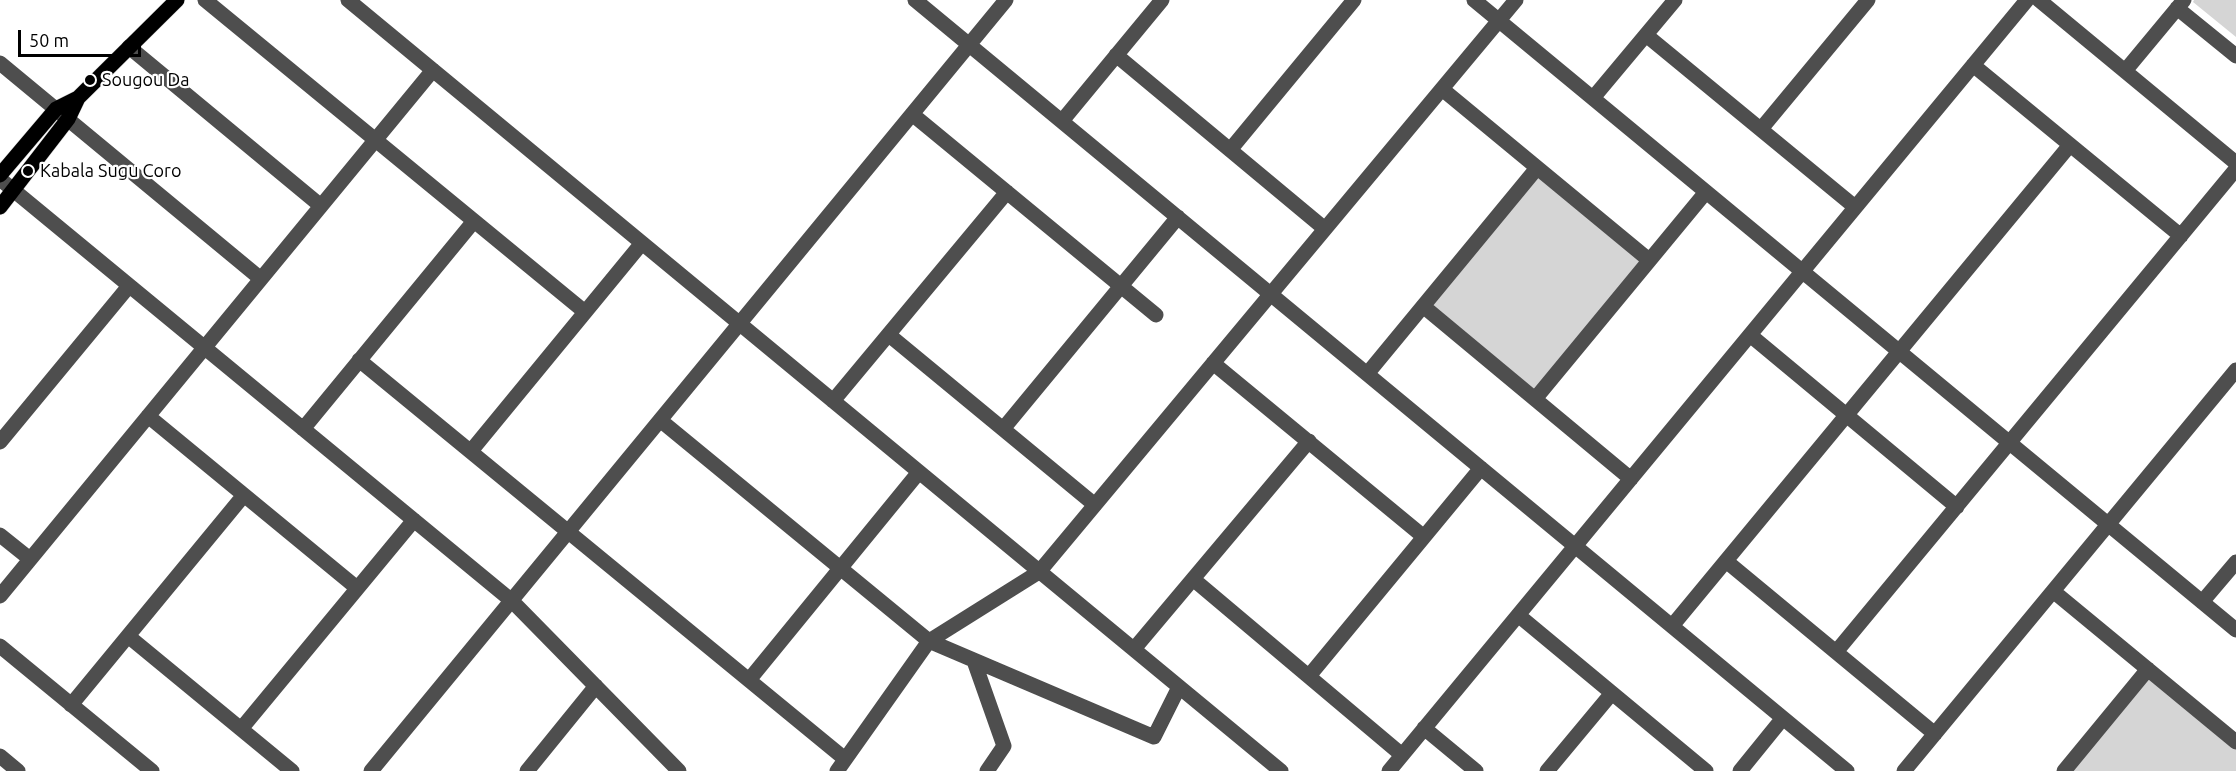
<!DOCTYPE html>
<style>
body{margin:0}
#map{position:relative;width:2236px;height:771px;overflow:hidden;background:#fff;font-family:Ubuntu,sans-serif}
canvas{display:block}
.scale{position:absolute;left:18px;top:30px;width:123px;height:27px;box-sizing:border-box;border:3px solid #000;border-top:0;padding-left:8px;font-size:18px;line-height:21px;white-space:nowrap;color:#000;-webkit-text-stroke:4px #fff;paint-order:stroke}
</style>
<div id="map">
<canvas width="2236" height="771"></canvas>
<div class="scale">50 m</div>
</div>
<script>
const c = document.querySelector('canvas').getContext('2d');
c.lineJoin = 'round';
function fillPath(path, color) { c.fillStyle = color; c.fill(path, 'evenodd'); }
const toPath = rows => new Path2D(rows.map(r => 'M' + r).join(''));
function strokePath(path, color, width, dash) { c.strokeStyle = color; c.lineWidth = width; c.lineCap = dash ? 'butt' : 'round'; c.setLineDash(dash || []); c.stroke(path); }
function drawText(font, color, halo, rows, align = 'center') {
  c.font = font + ' Ubuntu,sans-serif'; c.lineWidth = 4.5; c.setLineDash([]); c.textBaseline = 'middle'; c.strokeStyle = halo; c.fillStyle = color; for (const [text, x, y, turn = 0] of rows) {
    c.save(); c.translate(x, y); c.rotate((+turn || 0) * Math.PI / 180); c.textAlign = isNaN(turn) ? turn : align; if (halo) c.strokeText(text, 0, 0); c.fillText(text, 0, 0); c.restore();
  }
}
fillPath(toPath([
 [2194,0,2236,0,2236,37,2193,2],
 [1540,173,1643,259,1531,394,1427,308],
 [2149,676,2236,748,2236,771,2071,771]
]), '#d5d5d5');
const major = toPath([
 [0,175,56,109,78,98],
 [0,207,68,119,78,98,177,0]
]);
strokePath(major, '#dbdbdb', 16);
strokePath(toPath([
 [205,0,585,312],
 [348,0,1281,771],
 [915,0,1847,771],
 [1474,0,2236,630],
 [2039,0,2236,163],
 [2177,8,2236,56],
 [1646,35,1855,207],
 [129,47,321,206],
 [1116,55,1325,229],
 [0,63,261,279],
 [1973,65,2181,236],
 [2125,71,2184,0],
 [1442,89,1649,260],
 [1593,98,1675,0],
 [912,114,1156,315],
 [1062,121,1162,0],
 [1761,129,1868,0],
 [1230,150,1354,0],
 [0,179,512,601,679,771],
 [1423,306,1631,479],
 [889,335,1095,505],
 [1750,335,1957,507],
 [359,360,845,759],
 [1213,363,1424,537],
 [1367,374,1537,168],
 [1535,399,1706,192],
 [833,401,1007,192],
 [148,416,357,588],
 [660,420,929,641,1154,737,1179,687],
 [303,429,474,221],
 [1003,429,1178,217],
 [0,442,129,286],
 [471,451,642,243],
 [0,535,30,559],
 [1726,561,1935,734],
 [1193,579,1402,755],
 [2053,591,2236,742],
 [0,596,433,70],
 [2202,602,2236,562],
 [1518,615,1706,771],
 [1672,626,2070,145],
 [128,636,292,771],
 [0,646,152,771],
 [1134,649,1309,441],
 [1836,652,2236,169],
 [974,661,1004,746,987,771],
 [1309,676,1481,468],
 [749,680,919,472],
 [71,705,244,495],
 [1424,728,1476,771],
 [241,729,414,520],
 [0,756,18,771],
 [371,771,1006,0],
 [527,771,596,686],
 [837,771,929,641,1039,572,1516,0],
 [1389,771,2027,0],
 [1547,771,1612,693],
 [1740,771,1783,718],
 [1904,771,2236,370],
 [2064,771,2148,669]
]), '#4e4e4e', 15);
strokePath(major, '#000', 15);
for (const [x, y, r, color] of [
 [90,80,6,"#000"],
 [28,171,6,"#000"]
]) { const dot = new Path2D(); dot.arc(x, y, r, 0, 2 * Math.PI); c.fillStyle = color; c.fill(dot); strokePath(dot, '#fff', 2); }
drawText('18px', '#000', '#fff', [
 ["Sougou Da",102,80],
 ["Kabala Sugu Coro",40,171]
], 'left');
</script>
